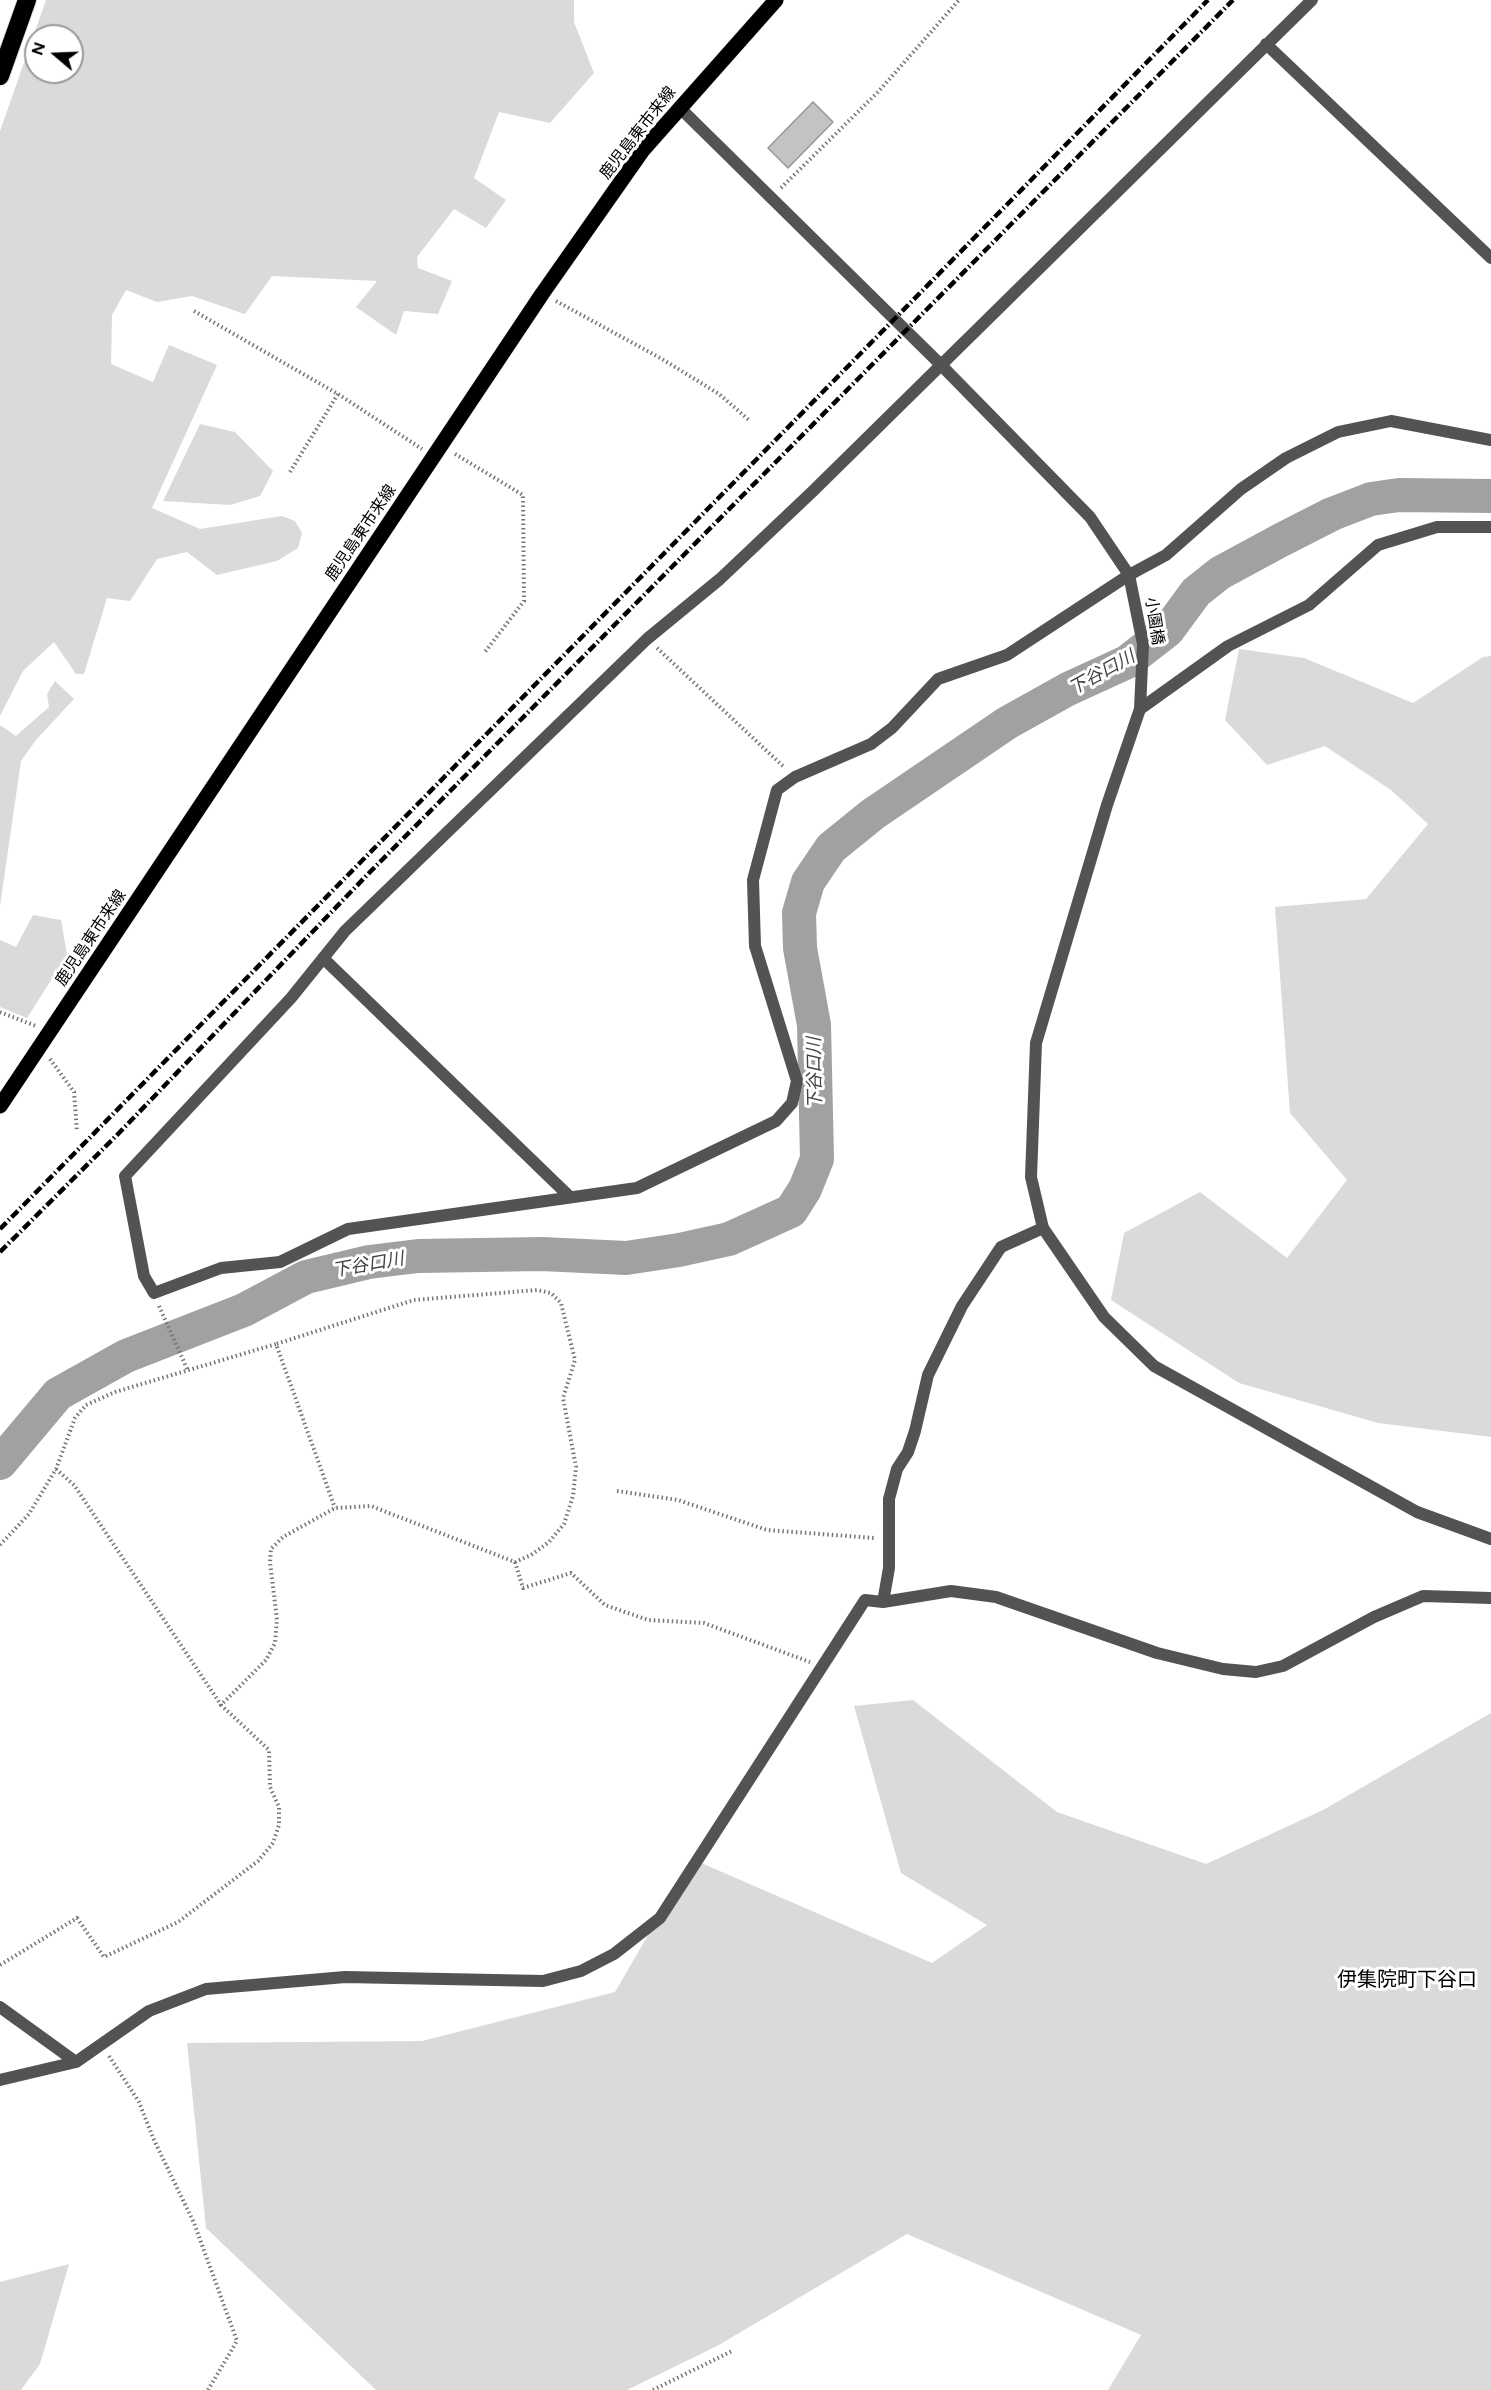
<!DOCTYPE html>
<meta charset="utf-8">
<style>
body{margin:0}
#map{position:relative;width:1491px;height:2390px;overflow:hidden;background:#fff;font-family:Figtree,sans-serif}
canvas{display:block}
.north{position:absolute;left:24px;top:24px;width:60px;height:60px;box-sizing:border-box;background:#fff;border:2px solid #999;border-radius:50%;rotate:289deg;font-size:16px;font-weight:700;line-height:24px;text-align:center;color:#000}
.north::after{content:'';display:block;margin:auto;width:21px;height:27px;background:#000;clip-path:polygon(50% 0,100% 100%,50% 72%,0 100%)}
</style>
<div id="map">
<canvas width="1491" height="2390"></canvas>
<div class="north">N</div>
</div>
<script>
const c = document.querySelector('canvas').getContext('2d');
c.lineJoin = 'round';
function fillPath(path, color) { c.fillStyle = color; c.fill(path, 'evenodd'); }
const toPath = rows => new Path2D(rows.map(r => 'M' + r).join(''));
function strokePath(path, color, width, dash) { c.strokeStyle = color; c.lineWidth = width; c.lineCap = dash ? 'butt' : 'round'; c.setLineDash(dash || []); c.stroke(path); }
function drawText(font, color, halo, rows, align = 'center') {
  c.font = font + ' Figtree,"Noto Sans JP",sans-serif'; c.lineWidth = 6; c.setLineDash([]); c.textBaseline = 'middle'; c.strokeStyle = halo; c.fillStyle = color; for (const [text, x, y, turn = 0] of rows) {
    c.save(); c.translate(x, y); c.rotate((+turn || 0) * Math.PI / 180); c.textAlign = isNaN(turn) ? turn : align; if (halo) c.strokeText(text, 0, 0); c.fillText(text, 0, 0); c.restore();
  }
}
fillPath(toPath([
 [46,0,574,0,574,22,594,73,550,123,499,112,474,178,506,200,486,228,454,209,417,257,418,268,452,281,438,314,404,311,396,335,356,307,377,281,272,276,245,314,192,296,157,302,126,290,112,315,111,364,153,382,169,345,217,365,152,508,200,529,282,516,295,521,302,533,298,548,277,561,217,575,187,552,157,559,130,601,107,598,84,674,76,674,54,642,23,671,0,716,0,131],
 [36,36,72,36,72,72,36,72],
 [200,424,235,432,273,471,260,496,230,505,163,501],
 [1239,649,1304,658,1413,703,1483,657,1491,656,1491,1437,1378,1423,1239,1383,1111,1300,1124,1233,1200,1192,1287,1258,1347,1180,1290,1113,1275,907,1366,899,1428,824,1391,790,1325,746,1267,765,1225,720],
 [55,681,74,699,36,740,21,761,0,906,0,725,16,736,49,707,47,694],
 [33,915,61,920,67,955,27,1018,0,1007,0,940,16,947],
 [913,1700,1057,1812,1206,1864,1323,1810,1491,1713,1491,2390,1108,2390,1141,2335,907,2234,717,2346,627,2390,376,2390,206,2228,187,2043,422,2041,615,1992,692,1859,932,1963,987,1925,901,1873,854,1706],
 [69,2264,40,2364,21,2390,0,2390,0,2282]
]), '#dadada');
strokePath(toPath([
 [0,1463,58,1394,126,1356,244,1310,306,1277,369,1262,418,1256,542,1254,626,1258,679,1250,729,1239,791,1211,805,1189,817,1159,814,1025,800,948,799,913,808,882,831,848,873,814,1007,723,1068,689,1127,662,1168,630,1196,592,1220,573,1281,540,1332,514,1371,499,1399,495,1491,496]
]), '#a1a1a1', 34);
const building = toPath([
 [813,102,833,122,788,168,768,148,813,102]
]);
fillPath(building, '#c3c3c3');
strokePath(building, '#979797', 1.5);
const primary = toPath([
 [0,1106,542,294,643,150,776,0]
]);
const motorway = toPath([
 [0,76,27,0]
]);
strokePath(primary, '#dbdbdb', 16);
strokePath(motorway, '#dbdbdb', 20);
strokePath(toPath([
 [781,188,879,91,959,0],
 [556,301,662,359,719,394,749,420],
 [194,311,338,394,422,449],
 [455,454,523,495,524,601,485,652],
 [290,472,338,394],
 [657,648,785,768],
 [0,1012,36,1026],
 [50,1059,74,1092,77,1132],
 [159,1306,188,1371],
 [56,1469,74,1485,221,1705],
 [617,1491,678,1500,767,1530,874,1538],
 [0,1545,29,1514,56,1469,75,1418,86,1405,115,1392,276,1344,335,1508],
 [515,1562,523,1588,571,1573,605,1605,648,1620,704,1623,810,1662],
 [0,1965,77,1918,104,1957,178,1922,258,1861,273,1843,279,1825,279,1807,270,1787,269,1750,221,1705,266,1660,275,1643,277,1620,270,1562,271,1549,283,1537,335,1508,371,1506,515,1562,531,1555,549,1542,564,1524,573,1496,576,1467,563,1398,575,1360,561,1303,551,1293,537,1290,414,1300,276,1344],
 [109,2056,139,2102,154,2140,194,2223,237,2341,208,2390],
 [653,2390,732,2351]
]), '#757575', 4, [1.5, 3]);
strokePath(toPath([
 [1312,0,812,492,720,579,647,639,345,931,291,998,125,1176,144,1276,154,1293,221,1268,280,1262,348,1229,637,1188,776,1121,792,1103,797,1081,755,946,753,880,777,790,795,777,871,744,892,728,938,679,1007,655,1129,575,1166,555,1241,489,1286,458,1338,432,1391,421,1491,440],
 [1266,44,1491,258],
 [323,958,570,1197],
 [883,1602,889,1568,889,1499,897,1469,908,1452,915,1431,928,1375,962,1306,1001,1247,1043,1228],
 [0,2007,76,2062],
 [0,2080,76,2062,149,2011,206,1989,345,1977,543,1981,581,1971,614,1954,660,1918,865,1600,883,1602,951,1591,996,1597,1157,1653,1223,1669,1256,1672,1283,1666,1374,1617,1423,1596,1491,1598]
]), '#535353', 12);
strokePath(toPath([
 [679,107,940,364,1090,517,1129,575,1143,644,1140,709],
 [1491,527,1437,527,1378,545,1309,605,1228,646,1140,709,1107,805,1036,1043,1031,1177,1043,1228,1104,1317,1154,1366,1417,1512,1491,1539]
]), '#535353', 12);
strokePath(primary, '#000', 15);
strokePath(motorway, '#000', 18);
strokePath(toPath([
 [0,1229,1208,0],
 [0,1252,119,1133,370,872,1233,0]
]), '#000', 4.5, [9, 3, 1.5, 3]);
drawText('16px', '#000', '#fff', [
 ["鹿児島東市来線",638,133,-52],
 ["鹿児島東市来線",361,533,-56],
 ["小園橋",1154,621,81],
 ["鹿児島東市来線",91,938,-56]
]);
drawText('italic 18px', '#424242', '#fff', [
 ["下谷口川",1102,673,-29],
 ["下谷口川",815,1073,-91],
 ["下谷口川",368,1265,-10]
]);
drawText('20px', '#000', '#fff', [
 ["伊集院町下谷口",1407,1980]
]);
</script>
